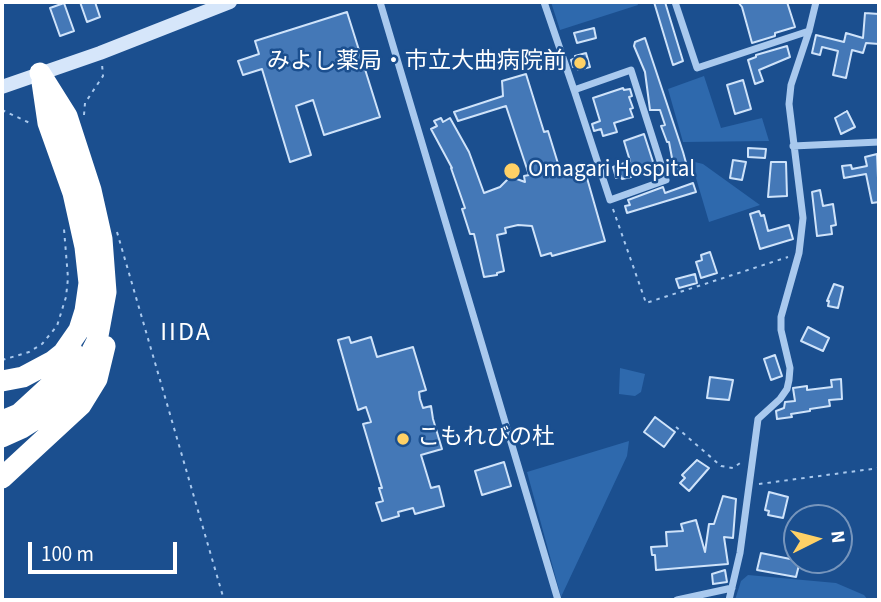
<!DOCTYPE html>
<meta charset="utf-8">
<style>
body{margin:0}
#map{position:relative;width:881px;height:602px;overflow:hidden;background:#1b4f8f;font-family:"Source Sans 3",sans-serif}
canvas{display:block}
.frame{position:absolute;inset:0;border:4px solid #fff;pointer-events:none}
.north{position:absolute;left:783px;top:504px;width:70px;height:70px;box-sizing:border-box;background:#1b4f8f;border:2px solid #7695bc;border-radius:50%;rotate:84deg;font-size:19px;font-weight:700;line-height:28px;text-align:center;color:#fff}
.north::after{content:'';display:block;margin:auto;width:24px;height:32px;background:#ffd166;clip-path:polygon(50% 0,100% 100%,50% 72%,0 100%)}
.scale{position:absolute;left:28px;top:542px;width:149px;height:32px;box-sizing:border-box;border:4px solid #fff;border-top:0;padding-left:9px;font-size:21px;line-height:24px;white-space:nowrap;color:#fff;-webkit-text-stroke:5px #1b4f8f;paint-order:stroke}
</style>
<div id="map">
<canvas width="881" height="602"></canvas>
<div class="frame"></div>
<div class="north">N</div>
<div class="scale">100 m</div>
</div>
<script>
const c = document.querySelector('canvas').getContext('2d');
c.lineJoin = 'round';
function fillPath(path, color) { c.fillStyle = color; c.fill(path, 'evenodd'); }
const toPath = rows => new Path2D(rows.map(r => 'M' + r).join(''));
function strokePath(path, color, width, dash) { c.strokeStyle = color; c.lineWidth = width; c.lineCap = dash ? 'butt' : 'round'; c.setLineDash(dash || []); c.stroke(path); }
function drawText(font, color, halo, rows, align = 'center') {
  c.font = font + ' "Source Sans 3","Noto Sans JP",sans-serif'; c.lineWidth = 5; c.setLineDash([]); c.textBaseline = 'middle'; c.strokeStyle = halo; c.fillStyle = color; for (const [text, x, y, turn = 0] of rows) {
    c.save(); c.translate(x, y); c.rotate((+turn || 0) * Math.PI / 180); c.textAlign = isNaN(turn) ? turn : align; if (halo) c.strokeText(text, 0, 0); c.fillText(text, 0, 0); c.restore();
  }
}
fillPath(toPath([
 [551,2,637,2,638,5,560,30],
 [704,76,721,128,762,118,769,141,683,142,668,89],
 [691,161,703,164,760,205,709,222],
 [620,368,645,374,641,392,635,396,619,394],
 [629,441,627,456,561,597,527,472],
 [748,575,836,583,864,595,868,600,735,600,741,581]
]), '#2e69ad');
const building = toPath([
 [80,2,95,2,100,17,87,22,80,2],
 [654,2,665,2,683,61,673,65,654,2],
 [738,2,787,2,795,27,775,33,775,36,752,43,742,7,738,2],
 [64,3,74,31,60,36,50,8,64,3],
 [347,12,380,117,324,135,313,100,296,106,311,155,290,162,262,69,243,75,238,61,259,54,255,41,347,12],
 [865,13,879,14,879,44,866,43,863,53,852,50,846,78,833,75,838,51,822,47,820,55,812,53,816,35,844,42,846,33,863,38,865,13],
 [594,28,596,38,577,43,574,33,594,28],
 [645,38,683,152,688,170,675,174,669,142,667,142,661,126,665,125,660,110,650,110,645,72,634,46,635,42,645,38],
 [787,46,790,57,759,70,763,81,755,84,748,60,756,57,756,55,787,46],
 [586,53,590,67,578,70,577,66,573,67,571,60,576,58,575,56,586,53],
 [526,74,544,132,548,131,560,170,583,164,605,241,552,256,551,253,541,256,532,226,518,225,505,228,506,233,497,235,504,271,497,273,497,275,484,277,474,234,470,234,462,209,465,208,451,168,452,168,431,129,437,126,434,121,441,118,443,122,450,118,469,152,484,193,500,187,508,179,514,178,525,182,524,176,529,175,506,106,458,121,454,112,503,96,502,81,526,74],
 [743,80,751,109,735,114,727,85,743,80],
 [623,88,624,90,630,89,632,96,629,97,633,108,630,109,633,117,614,123,617,132,603,136,601,129,594,131,592,124,600,121,593,98,623,88],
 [847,111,855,127,841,134,835,118,847,111],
 [644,134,654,165,629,172,631,177,622,179,621,176,616,178,613,167,630,161,624,141,644,134],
 [748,148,766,149,765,158,748,157,748,148],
 [877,154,879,202,872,203,866,174,844,178,842,166,851,165,852,169,867,166,865,157,877,154],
 [733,160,746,162,742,180,730,178,733,160],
 [771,162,786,162,787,196,768,197,771,162],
 [693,183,696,192,627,213,625,206,630,205,628,200,663,187,665,193,693,183],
 [820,190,823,206,833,204,836,225,831,226,832,234,817,236,812,192,820,190],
 [759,211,761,216,764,215,768,231,789,225,793,239,760,249,750,214,759,211],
 [710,252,717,273,701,278,696,262,702,260,701,255,710,252],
 [695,274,697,283,679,288,676,279,695,274],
 [834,284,843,287,838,308,828,306,829,301,827,301,834,284],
 [808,327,829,338,823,351,801,341,808,327],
 [349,337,351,343,371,337,377,357,413,347,426,390,419,392,420,399,423,408,431,406,433,419,442,449,421,455,431,488,439,486,444,506,415,514,413,508,398,512,399,516,382,521,376,503,383,501,379,488,382,488,363,424,371,422,366,407,358,410,338,340,349,337],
 [775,355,782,376,771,380,764,359,775,355],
 [710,377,733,380,729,400,707,398,710,377],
 [841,379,842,399,829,400,830,406,810,409,810,411,791,414,792,417,777,419,776,411,784,408,785,402,795,401,793,388,807,386,807,390,832,387,831,380,841,379],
 [655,417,675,432,664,447,644,432,655,417],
 [697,460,709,468,689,491,680,483,685,478,682,475,697,460],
 [504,462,511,486,482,495,475,471,504,462],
 [769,492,788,497,783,518,768,515,769,511,765,510,769,492],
 [723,496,736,499,733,538,724,537,728,564,656,570,655,555,652,555,651,547,667,546,666,532,683,531,681,524,696,520,705,552,709,524,714,524,723,496],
 [761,553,800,561,796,577,757,570,761,553],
 [725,570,727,582,713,584,712,574,725,570]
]);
fillPath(building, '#4478b7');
strokePath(building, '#cfe3fa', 2);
strokePath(toPath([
 [2,110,32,124],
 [84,115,85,103,103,76,102,64],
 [613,209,646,303,788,257],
 [117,232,224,600],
 [2,360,29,352,42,344,57,326,66,297,68,278,64,229],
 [676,427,721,466,733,468,743,461],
 [759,484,879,468]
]), '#a9c9ee', 2, [3.5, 5]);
strokePath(toPath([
 [380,2,558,600],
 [544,2,574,90,631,70,666,180,610,200,574,90],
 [675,2,697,68,809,31],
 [793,146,879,142],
 [677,600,732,588],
 [729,600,740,553,758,419,780,399,787,389,789,380,790,368,781,330,781,317,799,253,803,218,789,104,791,85,809,31,816,2]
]), '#a9c9ee', 7);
strokePath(toPath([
 [2,87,100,53,230,2]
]), '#d6e6fa', 14);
strokePath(toPath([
 [2,381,23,377,53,361,63,353,79,330,85,311,89,283,85,247,73,193,48,123,42,82],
 [2,421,19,414,56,380,72,350],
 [2,437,22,428,44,414,61,399,78,378,97,341,106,292,102,239,91,190,67,116,40,73],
 [2,478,81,405,97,379,105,346]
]), '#fff', 21);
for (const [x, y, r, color] of [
 [580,63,7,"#ffd166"],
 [512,171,9,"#ffd166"],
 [403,439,7,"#ffd166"]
]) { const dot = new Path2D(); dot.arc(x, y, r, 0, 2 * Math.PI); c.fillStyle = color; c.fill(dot); strokePath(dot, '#1b4f8f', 2.5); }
drawText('23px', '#fff', '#1b4f8f', [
 ["みよし薬局・市立大曲病院前",566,63,"right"],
 ["Omagari Hospital",528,171],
 ["こもれびの杜",417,439]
], 'left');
c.letterSpacing = '2px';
drawText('26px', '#fff', '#1b4f8f', [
 ["IIDA",186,334]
]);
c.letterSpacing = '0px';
</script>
